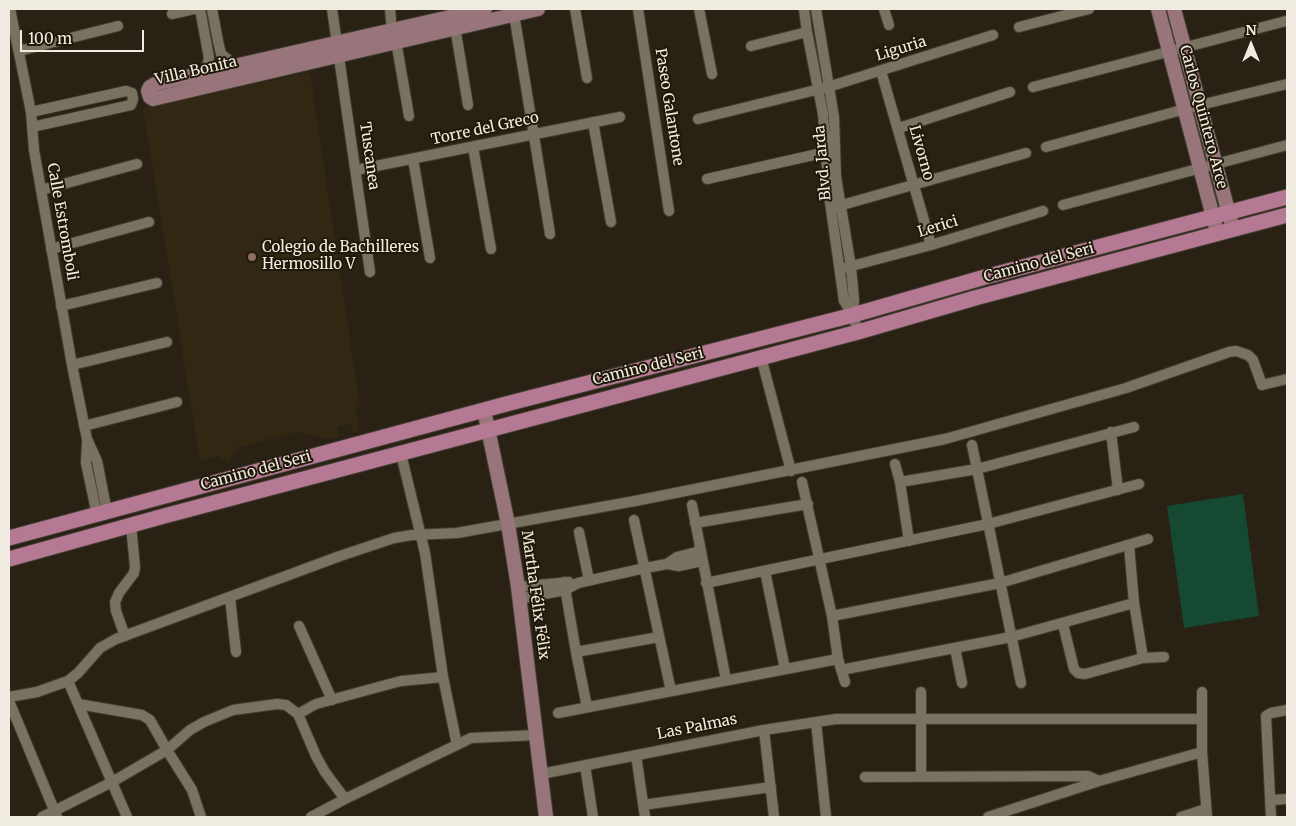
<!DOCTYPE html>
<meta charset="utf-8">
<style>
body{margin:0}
#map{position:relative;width:1296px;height:826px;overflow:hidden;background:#292214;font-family:Merriweather,serif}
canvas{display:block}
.frame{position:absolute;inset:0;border:10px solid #f1ece2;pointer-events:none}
.north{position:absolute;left:1226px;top:20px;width:50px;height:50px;-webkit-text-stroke:4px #20190a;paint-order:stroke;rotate:0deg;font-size:14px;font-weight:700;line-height:20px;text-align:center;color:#f1ece2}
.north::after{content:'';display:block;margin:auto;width:18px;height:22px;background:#f1ece2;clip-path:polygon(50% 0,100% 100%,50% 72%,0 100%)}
.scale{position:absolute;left:20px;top:30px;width:124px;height:22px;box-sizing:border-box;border:2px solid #f1ece2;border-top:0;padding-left:6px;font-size:15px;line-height:18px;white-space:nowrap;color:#f1ece2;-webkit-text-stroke:4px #20190a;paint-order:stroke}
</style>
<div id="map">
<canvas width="1296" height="826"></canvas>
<div class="frame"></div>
<div class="north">N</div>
<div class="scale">100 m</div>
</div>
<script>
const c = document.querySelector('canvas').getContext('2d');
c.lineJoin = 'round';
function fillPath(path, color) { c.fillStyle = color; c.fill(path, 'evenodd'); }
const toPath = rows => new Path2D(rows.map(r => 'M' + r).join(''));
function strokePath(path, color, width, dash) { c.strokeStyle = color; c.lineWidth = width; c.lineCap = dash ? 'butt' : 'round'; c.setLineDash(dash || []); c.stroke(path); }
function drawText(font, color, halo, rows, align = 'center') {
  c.font = font + ' Merriweather,serif'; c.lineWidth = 4; c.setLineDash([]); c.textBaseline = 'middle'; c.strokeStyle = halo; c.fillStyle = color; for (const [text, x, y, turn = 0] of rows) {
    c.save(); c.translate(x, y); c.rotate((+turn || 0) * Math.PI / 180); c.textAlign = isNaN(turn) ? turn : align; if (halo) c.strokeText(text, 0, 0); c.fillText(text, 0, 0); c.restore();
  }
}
fillPath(toPath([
 [310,72,360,407,355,408,360,431,352,433,351,424,337,427,339,437,332,439,296,432,239,447,228,463,218,456,200,461,143,108]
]), '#312712');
fillPath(toPath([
 [1243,494,1259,616,1184,628,1167,506]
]), '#154932');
const street = toPath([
 [10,9,31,112,34,150,72,365,87,439,97,461,107,512],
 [200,9,209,58,205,73],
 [212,9,218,41,221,54,235,65],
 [332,9,370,272],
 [390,9,392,31],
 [575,9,587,78],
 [638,9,669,211],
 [699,9,712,74],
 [804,9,807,32,823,114,829,195,844,301,853,315,858,332],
 [816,9,834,117,836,177,851,267,854,300,853,315],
 [884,9,889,25],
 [172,14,194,9],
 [514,14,550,234],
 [455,27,468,105],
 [1019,27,1089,9],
 [396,41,409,116],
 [751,46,807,32],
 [19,51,118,26],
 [881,71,931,245],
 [1033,87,1286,21],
 [31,112,126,91,132,93,133,99,131,105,32,127],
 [698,119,828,87,993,35],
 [593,122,611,222],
 [899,128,1010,92],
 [473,147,491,249],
 [1046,147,1200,105,1287,84],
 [413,159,430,258],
 [356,170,620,117],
 [707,179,831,151],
 [41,190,137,164],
 [1063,205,1287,145],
 [835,207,1026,153],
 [51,249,149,222],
 [844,268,931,245,1043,211],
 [61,306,157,283],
 [761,357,791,471],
 [72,365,167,342],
 [84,426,177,402],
 [1111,432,1118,490],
 [87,443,86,463,97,515],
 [972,445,1021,683],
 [401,454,425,553,443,677,457,745],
 [895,464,900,482,909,541],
 [802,482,832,616,838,659,845,682],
 [900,482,977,469,1134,427],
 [692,505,726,680],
 [634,520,671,691],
 [695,523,808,504],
 [579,532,589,580],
 [1129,545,1134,603,1143,658],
 [667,564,677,557,700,551],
 [765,571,785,669],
 [564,582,576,652,587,707],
 [706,583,988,524,1139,484],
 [518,587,569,582],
 [230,598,236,652],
 [519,599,565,590,578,583,645,568,667,564,679,566,702,561],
 [832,616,1000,583,1148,539],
 [1063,624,1074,669,1078,673,1085,674,1143,658,1164,657],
 [299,626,332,700],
 [125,636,116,611,115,602,119,593,134,573,135,567,131,525],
 [955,648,962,683],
 [576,652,659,637],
 [841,670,1011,637,1134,603],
 [68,681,127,817],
 [9,697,37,692,68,681,78,673,100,648,116,639,340,556,394,538,412,535,457,533,635,501,945,439,1126,388,1229,352,1236,351,1248,355,1253,360,1262,385,1287,379],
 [9,701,57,817],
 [558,713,838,659],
 [1202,719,1202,692],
 [816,722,826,817],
 [764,730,774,817],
 [636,755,645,817],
 [585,765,593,817],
 [541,774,764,730,836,719,1202,719,1202,752,1207,817],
 [921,776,921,692],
 [865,777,1088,776,1099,781],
 [345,799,325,772,316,756,298,714,316,704,382,686,401,681,443,677],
 [1271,800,1287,799],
 [643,805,771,787],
 [42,817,112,782,167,750,150,720,142,715,78,704],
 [201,817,192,790,167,750,190,730,204,722,233,710,277,704,286,705,298,714],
 [311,817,345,799,471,738,537,735],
 [988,817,1099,781,1202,752],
 [1181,817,1206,809],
 [1271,817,1266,716,1271,713,1287,710]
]);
const secondary = toPath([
 [485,9,155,84,150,87,148,91,150,97,153,99,538,9],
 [1158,9,1216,228],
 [1174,9,1233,229],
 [484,410,508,524,518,587,546,817]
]);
const primary = toPath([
 [9,538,510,403,853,315,985,277,1287,197],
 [9,559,164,516,858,332,975,298,1287,215]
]);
strokePath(street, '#433d32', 12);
strokePath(secondary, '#433d32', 16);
strokePath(primary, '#433d32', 17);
strokePath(street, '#7a7261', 10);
strokePath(secondary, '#97757a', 14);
strokePath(primary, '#b57993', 15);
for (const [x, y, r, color] of [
 [252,257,5,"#8d6e63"]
]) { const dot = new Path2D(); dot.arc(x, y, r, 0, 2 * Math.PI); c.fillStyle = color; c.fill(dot); strokePath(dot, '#20190a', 2); }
drawText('15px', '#f1ece2', '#20190a', [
 ["Liguria",901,49,-17],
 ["Villa Bonita",196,71,-13],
 ["Paseo Galantone",669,107,81],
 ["Carlos Quintero Arce",1203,117,75],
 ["Torre del Greco",485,129,-12],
 ["Livorno",921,153,74],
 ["Tuscanea",369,156,82],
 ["Blvd. Jarda",823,163,-95],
 ["Calle Estromboli",62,222,80],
 ["Lerici",938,227,-17],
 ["Camino del Seri",1039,263,-15],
 ["Camino del Seri",648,367,-14],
 ["Camino del Seri",256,471,-15],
 ["Martha Félix Félix",535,595,82],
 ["Las Palmas",697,727,-11]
]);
drawText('15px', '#f1ece2', '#20190a', [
 ["Colegio de Bachilleres",262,248],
 ["Hermosillo V",262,265]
], 'left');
</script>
